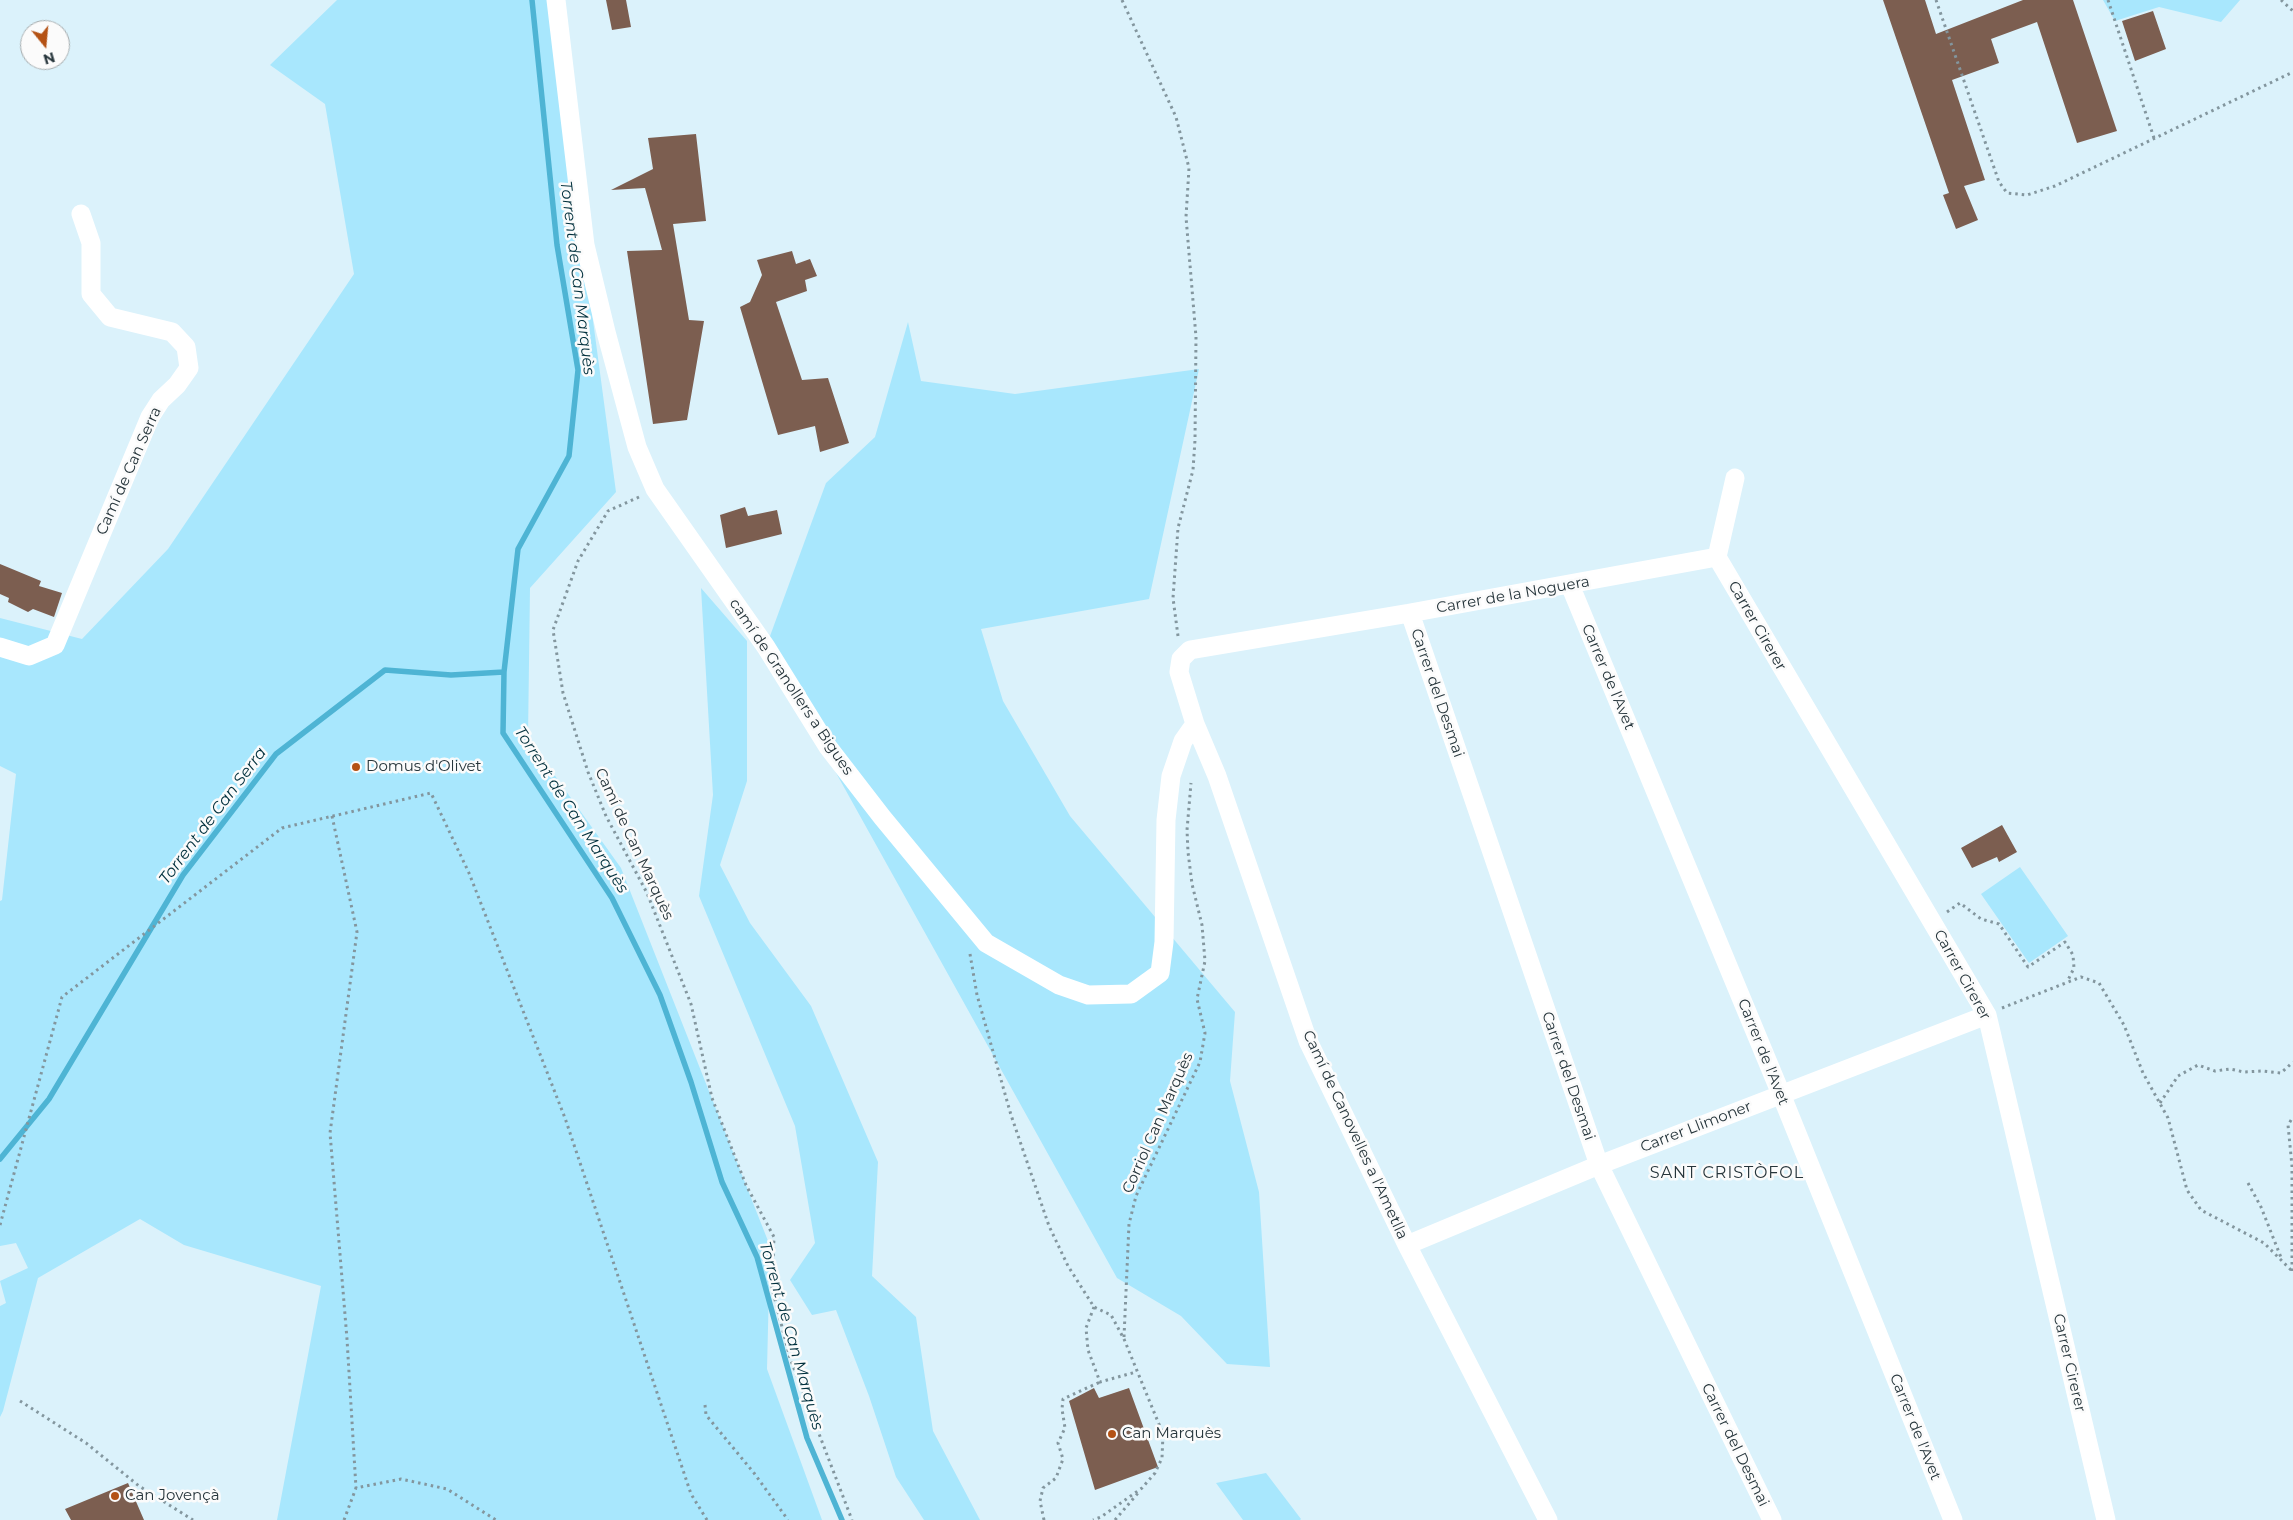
<!DOCTYPE html>
<meta charset="utf-8">
<style>
body{margin:0}
#map{position:relative;width:2293px;height:1520px;overflow:hidden;background:#dbf2fb;font-family:Montserrat,sans-serif}
canvas{display:block}
.north{position:absolute;left:20px;top:20px;width:50px;height:50px;box-sizing:border-box;background:#fbfbfb;border:1px solid #a6acae;border-radius:50%;rotate:163deg;font-size:14px;font-weight:700;line-height:20px;text-align:center;color:#26353b}
.north::after{content:'';display:block;margin:auto;width:18px;height:22px;background:#b45215;clip-path:polygon(50% 0,100% 100%,50% 72%,0 100%)}
</style>
<div id="map">
<canvas width="2293" height="1520"></canvas>
<div class="north">N</div>
</div>
<script>
const c = document.querySelector('canvas').getContext('2d');
c.lineJoin = 'round';
function fillPath(path, color) { c.fillStyle = color; c.fill(path, 'evenodd'); }
const toPath = rows => new Path2D(rows.map(r => 'M' + r).join(''));
function strokePath(path, color, width, dash) { c.strokeStyle = color; c.lineWidth = width; c.lineCap = dash ? 'butt' : 'round'; c.setLineDash(dash || []); c.stroke(path); }
function drawText(font, color, halo, rows, align = 'center') {
  c.font = font + ' Montserrat,sans-serif'; c.lineWidth = 5; c.setLineDash([]); c.textBaseline = 'middle'; c.strokeStyle = halo; c.fillStyle = color; for (const [text, x, y, turn = 0] of rows) {
    c.save(); c.translate(x, y); c.rotate((+turn || 0) * Math.PI / 180); c.textAlign = isNaN(turn) ? turn : align; if (halo) c.strokeText(text, 0, 0); c.fillText(text, 0, 0); c.restore();
  }
}
fillPath(toPath([
 [337,0,550,0,616,492,530,588,528,738,621,868,770,1246,767,1369,822,1520,277,1520,321,1286,184,1245,140,1219,38,1278,3,1411,0,1417,0,1306,6,1303,0,1281,28,1268,16,1243,0,1246,0,901,2,900,16,774,0,766,0,618,82,639,168,549,354,274,325,104,270,65],
 [2103,0,2240,0,2221,22,2159,7,2115,21],
 [908,322,921,381,1015,394,1199,369,1149,599,981,629,1003,701,1070,816,1235,1012,1230,1081,1259,1192,1270,1367,1227,1364,1181,1316,1117,1278,766,647,826,483,875,437],
 [701,588,747,641,747,781,720,865,750,923,811,1006,878,1162,872,1276,916,1317,933,1431,980,1520,924,1520,896,1477,869,1396,836,1310,812,1315,790,1280,815,1243,795,1126,699,896,713,795],
 [2020,867,2068,936,2029,963,1981,894],
 [1266,1473,1301,1519,1300,1520,1243,1520,1216,1483]
]), '#a8e7fd');
strokePath(toPath([
 [532,0,557,245,578,370,569,456,518,549,504,672,503,733,612,898,660,995,691,1082,722,1182,757,1257,807,1438,842,1520],
 [0,1159,49,1099,183,875,276,754,385,670,451,675,504,672]
]), '#4eb4d4', 5.5);
fillPath(toPath([
 [606,0,626,0,631,27,612,30],
 [1883,0,1925,0,1936,34,2023,0,2073,0,2117,131,2077,143,2037,22,1991,39,1999,63,1952,80,1985,180,1964,186,1978,220,1956,229,1943,195,1949,193],
 [2153,11,2166,49,2135,61,2122,21],
 [696,134,706,221,673,224,689,320,704,321,687,420,653,424,627,251,662,250,645,188,611,190,653,169,648,138],
 [792,251,796,264,810,259,817,276,805,280,807,291,776,302,802,380,828,378,849,443,820,452,815,426,778,435,740,307,750,302,762,275,757,260],
 [745,507,748,516,777,510,782,534,726,548,720,515],
 [0,564,41,581,39,586,62,593,54,617,33,609,28,612,8,602,9,598,0,594],
 [2002,825,2017,852,1999,862,1997,857,1972,868,1961,848],
 [1094,1388,1099,1398,1129,1388,1158,1467,1095,1490,1069,1401],
 [128,1483,144,1520,71,1520,65,1509]
]), '#7c5e50');
strokePath(toPath([
 [1122,0,1176,117,1189,168,1186,217,1196,337,1195,440,1193,470,1178,528,1173,598,1178,636],
 [1936,0,1999,182,2007,193,2027,195,2055,186,2293,72],
 [2108,0,2154,138],
 [2281,0,2293,11],
 [639,497,608,511,578,561,553,630,563,693,588,772,606,816,647,893,691,1004,712,1098,746,1185,774,1237,772,1288,790,1358,852,1520],
 [332,816,357,932,330,1133,347,1339,356,1488],
 [1947,912,1960,903,1981,919,1999,924,2028,967,2065,942,2073,955,2074,968,2067,982],
 [970,954,977,995,1011,1115,1049,1226,1068,1266,1094,1307,1111,1315,1124,1339,1163,1434,1162,1458,1155,1473,1142,1488,1101,1517,1093,1520],
 [2002,1008,2081,977,2099,983,2124,1025,2143,1073,2168,1118,2187,1190,2201,1210,2264,1243,2293,1272],
 [2160,1103,2178,1076,2198,1065,2215,1071,2230,1069,2244,1072,2263,1071,2281,1073,2293,1062],
 [2248,1183,2261,1207,2282,1260],
 [0,1225,62,997,282,828,431,793,469,873,565,1118,691,1494,707,1520],
 [2292,1271,2292,1166,2288,1125,2293,1117],
 [1094,1307,1086,1328,1088,1350,1100,1382,1136,1372],
 [1124,1337,1129,1224,1136,1196,1200,1062,1205,1033,1197,999,1205,961,1202,925,1192,884,1188,852,1187,830,1191,783],
 [20,1401,86,1443,139,1486,193,1520],
 [705,1405,706,1415,754,1473,788,1520],
 [344,1520,356,1488,401,1479,447,1489,496,1520],
 [1044,1520,1040,1501,1043,1488,1056,1478,1063,1459,1058,1443,1065,1428,1062,1409,1063,1399,1100,1382],
 [1115,1520,1138,1493]
]), '#83969e', 3, [2.5, 4]);
strokePath(toPath([
 [556,0,585,245,606,332,637,447,655,489,766,647,828,747,882,817,986,943,1059,985,1088,995,1131,994,1160,973,1164,942,1166,820,1171,776,1183,741,1195,724],
 [1735,478,1717,557,1987,1015,2106,1520],
 [1570,585,1781,1094,1953,1520],
 [1410,613,1599,1165,1772,1520],
 [0,647,29,656,55,645,150,417,161,400,177,385,189,368,186,347,172,332,110,317,91,294,91,243,81,214],
 [1407,1245,1599,1165,1987,1015],
 [1548,1520,1407,1245,1308,1041,1217,776,1195,724,1179,672,1181,659,1190,650,1410,613,1717,557]
]), '#fff', 19);
for (const [x, y, r, color] of [
 [356,767,5,"#b45215"],
 [1112,1434,5,"#b45215"],
 [115,1496,5,"#b45215"]
]) { const dot = new Path2D(); dot.arc(x, y, r, 0, 2 * Math.PI); c.fillStyle = color; c.fill(dot); strokePath(dot, '#fbfbfb', 2); }
drawText('15px', '#26353b', '#fbfbfb', [
 ["Camí de Can Serra",129,471,-66],
 ["Carrer de la Noguera",1513,595,-10],
 ["Carrer Cirerer",1757,626,60],
 ["Carrer de l'Avet",1608,677,67],
 ["camí de Granollers a Bigues",791,687,56],
 ["Carrer del Desmai",1437,693,71],
 ["Camí de Can Marquès",634,844,65],
 ["Carrer Cirerer",1962,975,61],
 ["Carrer de l'Avet",1763,1052,68],
 ["Carrer del Desmai",1568,1076,71],
 ["Corriol Can Marquès",1158,1123,-66],
 ["Carrer Llimoner",1696,1127,-21],
 ["Camí de Canovelles a l'Ametlla",1355,1135,65],
 ["Carrer Cirerer",2069,1363,77],
 ["Carrer de l'Avet",1915,1427,68],
 ["Carrer del Desmai",1735,1445,64]
]);
drawText('15px', '#26353b', '#fbfbfb', [
 ["Domus d'Olivet",366,767],
 ["Can Marquès",1122,1434],
 ["Can Jovençà",125,1496]
], 'left');
drawText('italic 16px', '#00303d', '#fbfbfb', [
 ["Torrent de Can Marquès",577,278,83],
 ["Torrent de Can Marquès",571,810,57],
 ["Torrent de Can Serra",213,816,-53],
 ["Torrent de Can Marquès",791,1336,74]
]);
c.letterSpacing = '1px';
drawText('16px', '#26353b', '#fbfbfb', [
 ["SANT CRISTÒFOL",1727,1173]
]);
c.letterSpacing = '0px';
</script>
